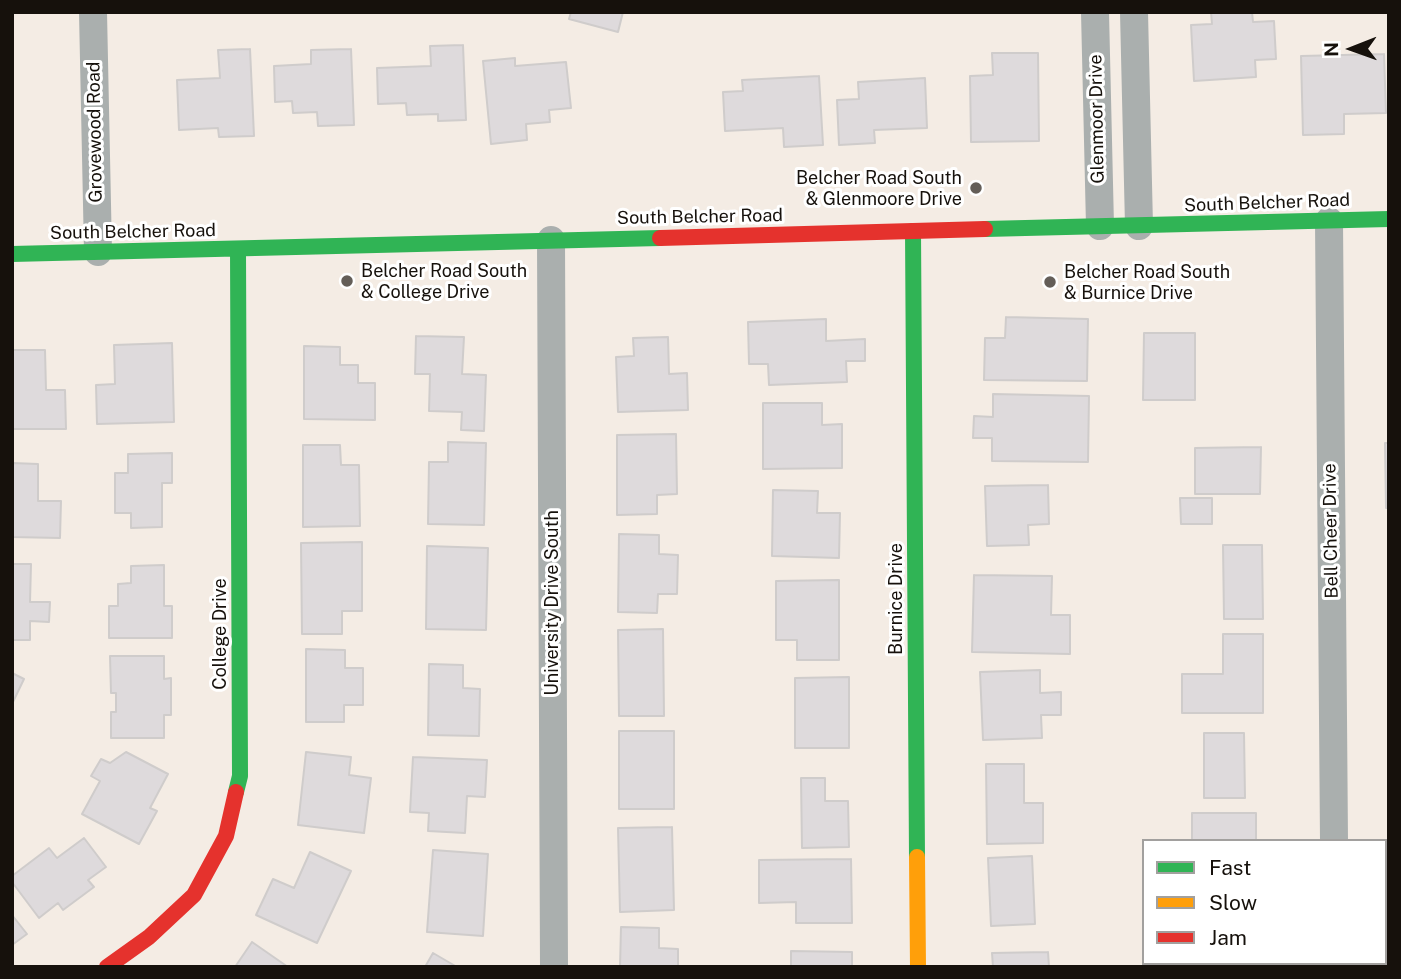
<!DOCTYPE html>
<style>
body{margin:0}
#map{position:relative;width:1401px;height:979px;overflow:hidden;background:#f4ece4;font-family:"Public Sans",sans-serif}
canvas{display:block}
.frame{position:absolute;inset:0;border:14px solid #16110c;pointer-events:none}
.legend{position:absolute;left:1142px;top:839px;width:245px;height:126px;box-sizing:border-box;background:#fff;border:2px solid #a2a09e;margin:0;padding:9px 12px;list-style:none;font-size:21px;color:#16110c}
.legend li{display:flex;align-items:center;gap:14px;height:35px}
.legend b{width:35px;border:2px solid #a2a09e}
.north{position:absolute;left:1317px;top:14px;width:70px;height:70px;-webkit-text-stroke:5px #fff;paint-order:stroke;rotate:269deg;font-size:19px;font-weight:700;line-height:28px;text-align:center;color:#16110c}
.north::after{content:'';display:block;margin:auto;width:24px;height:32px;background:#16110c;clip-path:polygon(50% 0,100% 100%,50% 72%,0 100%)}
</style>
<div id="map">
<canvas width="1401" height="979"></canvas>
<div class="frame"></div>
<ul class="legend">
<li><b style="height:9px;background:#30b455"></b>Fast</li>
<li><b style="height:9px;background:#ff9f0a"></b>Slow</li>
<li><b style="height:9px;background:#e5322d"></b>Jam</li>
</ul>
<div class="north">N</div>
</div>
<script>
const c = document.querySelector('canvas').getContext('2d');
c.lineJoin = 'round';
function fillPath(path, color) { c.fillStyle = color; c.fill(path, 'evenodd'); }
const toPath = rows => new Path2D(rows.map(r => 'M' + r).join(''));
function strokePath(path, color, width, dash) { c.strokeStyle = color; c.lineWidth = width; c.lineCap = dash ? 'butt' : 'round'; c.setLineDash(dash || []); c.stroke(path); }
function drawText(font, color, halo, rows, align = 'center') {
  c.font = font + ' "Public Sans",sans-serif'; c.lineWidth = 6; c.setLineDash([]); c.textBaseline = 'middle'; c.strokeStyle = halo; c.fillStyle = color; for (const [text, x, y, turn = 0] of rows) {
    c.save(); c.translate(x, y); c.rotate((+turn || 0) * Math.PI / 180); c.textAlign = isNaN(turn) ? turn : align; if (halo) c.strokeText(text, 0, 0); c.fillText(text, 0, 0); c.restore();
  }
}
const building = toPath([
 [571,12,623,12,618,32,569,19,571,12],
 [1211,12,1252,12,1253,22,1274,21,1276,59,1255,60,1256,77,1194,81,1191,25,1212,24,1211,12],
 [463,45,466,120,438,121,438,114,407,115,406,103,378,104,377,68,431,66,430,46,463,45],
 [250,49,254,136,219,137,218,128,179,130,177,80,220,78,218,50,250,49],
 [351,49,354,125,318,126,317,112,293,113,292,101,275,102,274,66,311,64,311,50,351,49],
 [992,53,1038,53,1039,141,971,142,970,76,993,75,992,53],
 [1384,54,1386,113,1344,114,1344,134,1303,135,1301,56,1384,54],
 [515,58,515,66,566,62,571,108,549,110,550,122,526,124,527,140,491,144,483,61,515,58],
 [819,76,823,145,784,147,783,128,725,131,723,92,743,91,742,80,819,76],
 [925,78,927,128,874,130,875,143,839,145,837,100,859,99,858,82,925,78],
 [1006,317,1088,319,1087,381,984,380,985,338,1005,338,1006,317],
 [826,319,826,341,865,339,865,361,846,361,847,382,769,385,768,364,749,364,748,322,826,319],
 [1144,333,1195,333,1195,400,1143,400,1144,333],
 [416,336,464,337,462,374,486,375,484,431,461,430,462,412,429,411,430,374,415,374,416,336],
 [668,337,669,374,687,373,688,410,618,412,616,357,634,356,633,338,668,337],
 [172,343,174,422,97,424,96,385,115,384,114,345,172,343],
 [304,346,340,347,340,365,358,365,358,383,375,383,375,420,304,419,304,346],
 [12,350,45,350,46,390,65,390,66,429,12,429,12,350],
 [993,394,1089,396,1088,462,992,461,992,438,973,438,974,416,993,417,993,394],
 [763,403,822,403,822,425,842,424,842,468,763,469,763,403],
 [676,434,677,494,657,495,657,514,617,515,617,435,676,434],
 [448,442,486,443,484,525,428,524,429,462,448,462,448,442],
 [1385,443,1389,443,1389,508,1386,508,1385,443],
 [303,445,340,445,341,465,359,465,360,526,303,527,303,445],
 [1261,447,1260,494,1195,494,1195,448,1261,447],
 [172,453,172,483,162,483,162,527,131,528,131,513,115,513,115,473,128,473,128,454,172,453],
 [12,463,38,464,38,501,61,501,60,538,12,537,12,463],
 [1048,485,1049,524,1028,525,1029,545,987,546,985,486,1048,485],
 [773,490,818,491,817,513,840,513,839,558,772,556,773,490],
 [1180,498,1212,498,1212,524,1181,524,1180,498],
 [619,534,659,535,659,554,678,555,677,594,658,594,657,613,618,612,619,534],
 [362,542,362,611,342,611,342,634,302,634,301,543,362,542],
 [1223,545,1262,545,1263,619,1224,619,1223,545],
 [427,546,488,548,486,630,426,629,427,546],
 [12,564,31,564,30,602,50,602,49,622,30,621,30,640,12,640,12,564],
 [164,565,164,606,172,606,172,638,109,638,109,606,118,606,118,584,131,583,131,566,164,565],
 [974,575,1052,576,1051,615,1070,615,1070,654,972,652,974,575],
 [839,580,839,660,797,660,797,640,776,640,776,581,839,580],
 [663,629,664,716,619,716,618,630,663,629],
 [1223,634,1263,634,1263,713,1182,713,1182,674,1223,674,1223,634],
 [306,649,345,650,345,668,363,668,363,705,344,705,344,722,306,722,306,649],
 [110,656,164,656,164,679,171,678,171,715,164,715,164,738,111,738,111,712,116,712,116,693,111,693,110,656],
 [429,664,463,665,463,688,480,689,479,736,428,735,429,664],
 [1040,670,1040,693,1061,692,1061,715,1041,715,1042,738,983,740,980,672,1040,670],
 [12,673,24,679,12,704,12,673],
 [849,677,849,748,795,748,795,678,849,677],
 [619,731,674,731,674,809,619,809,619,731],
 [1204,733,1244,733,1245,798,1204,798,1204,733],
 [126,752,168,774,150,808,157,811,139,844,82,814,100,781,91,776,101,759,110,763,126,752],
 [306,752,351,757,349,775,371,778,364,833,298,825,306,752],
 [413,757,487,760,485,797,467,796,465,833,428,831,429,813,410,812,413,757],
 [986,764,1024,764,1024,803,1043,803,1043,843,987,844,986,764],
 [801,778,825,778,825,801,848,801,849,847,802,848,801,778],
 [1192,813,1256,813,1256,841,1192,841,1192,813],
 [672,827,674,910,620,912,618,828,672,827],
 [84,838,106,867,88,880,94,887,63,910,58,903,39,918,12,882,12,876,49,848,57,858,84,838],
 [433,850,488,854,483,936,427,932,433,850],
 [310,852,351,871,317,943,256,915,273,879,294,888,310,852],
 [1032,856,1035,924,991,926,988,858,1032,856],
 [851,859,852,923,796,923,796,902,759,903,759,860,851,859],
 [12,915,27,934,12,945,12,915],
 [621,927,659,928,659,948,678,949,678,967,620,967,621,927],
 [252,942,288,967,235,967,252,942],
 [791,951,852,952,852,967,791,967,791,951],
 [1048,952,1049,967,993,967,992,953,1048,952],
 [433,953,457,967,425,967,433,953],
 [1195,963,1261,963,1261,967,1195,967,1195,963]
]);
fillPath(building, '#dedadc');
strokePath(building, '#cfcccb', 2);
strokePath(toPath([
 [93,12,98,252],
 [1095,12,1100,226],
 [1134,12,1139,226],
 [1329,221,1334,841],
 [551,240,554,967],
 [1335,963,1335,967]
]), '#aaafae', 28);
strokePath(toPath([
 [985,229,1389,219],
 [913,231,917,857],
 [12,254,660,238],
 [236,792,240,776,238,249]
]), '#30b455', 16);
strokePath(toPath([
 [917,857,918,967]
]), '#ff9f0a', 16);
strokePath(toPath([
 [660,238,985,229],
 [107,967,149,937,194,895,226,836,236,792]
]), '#e5322d', 16);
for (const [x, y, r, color] of [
 [976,188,7,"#645e58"],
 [347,281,7,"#645e58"],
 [1050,282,7,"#645e58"]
]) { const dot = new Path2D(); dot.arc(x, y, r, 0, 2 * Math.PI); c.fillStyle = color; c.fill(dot); strokePath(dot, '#fff', 2.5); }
drawText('18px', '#16110c', '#fff', [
 ["Glenmoor Drive",1097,119,-91],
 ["Grovewood Road",95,132,-91],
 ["South Belcher Road",1267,203,-2],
 ["South Belcher Road",700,217,-1],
 ["South Belcher Road",133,232,-1],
 ["Bell Cheer Drive",1331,531,-91],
 ["Burnice Drive",896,599,-90],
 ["University Drive South",552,603,-90],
 ["College Drive",220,634,-90]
]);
drawText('18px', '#16110c', '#fff', [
 ["Belcher Road South",962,178,"right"],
 ["& Glenmoore Drive",962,199,"right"],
 ["Belcher Road South",361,271],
 ["& College Drive",361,292],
 ["Belcher Road South",1064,272],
 ["& Burnice Drive",1064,293]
], 'left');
</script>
